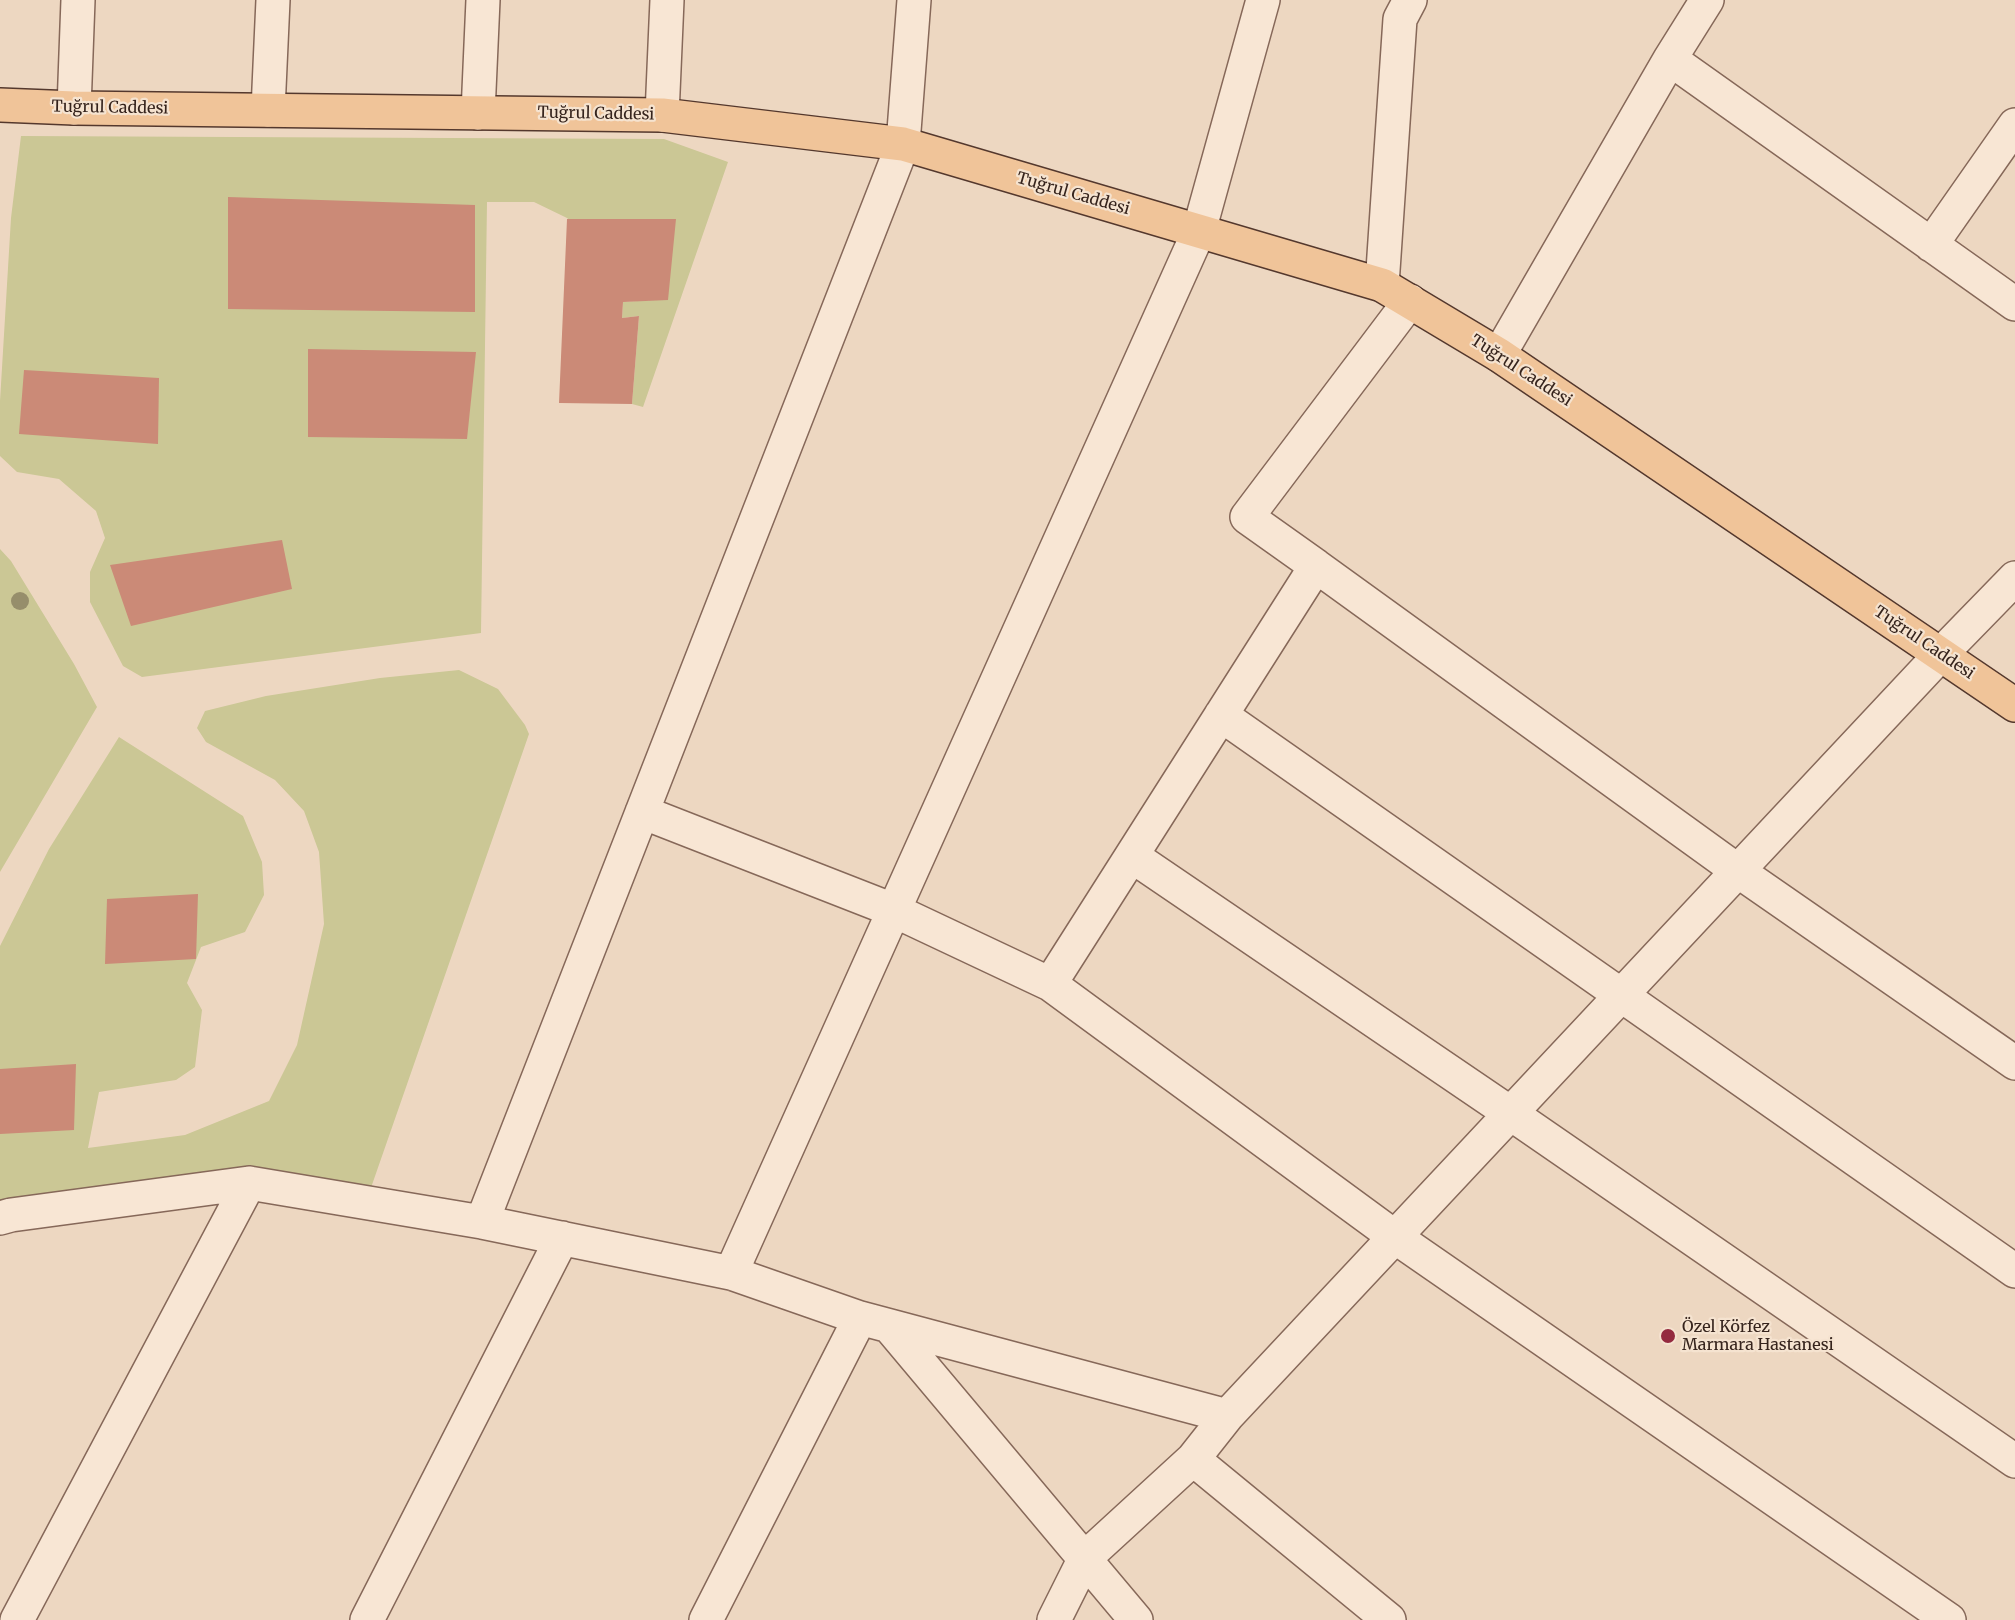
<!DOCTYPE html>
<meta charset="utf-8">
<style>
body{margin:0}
canvas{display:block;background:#edd7c1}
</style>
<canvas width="2015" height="1620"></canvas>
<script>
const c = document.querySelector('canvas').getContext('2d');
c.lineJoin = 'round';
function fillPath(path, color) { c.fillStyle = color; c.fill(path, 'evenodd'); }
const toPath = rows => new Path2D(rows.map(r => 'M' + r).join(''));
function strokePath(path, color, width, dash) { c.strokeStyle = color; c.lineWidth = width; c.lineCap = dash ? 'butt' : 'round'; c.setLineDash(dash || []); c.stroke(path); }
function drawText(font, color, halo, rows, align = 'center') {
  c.font = font + ' Merriweather,serif'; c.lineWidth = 4.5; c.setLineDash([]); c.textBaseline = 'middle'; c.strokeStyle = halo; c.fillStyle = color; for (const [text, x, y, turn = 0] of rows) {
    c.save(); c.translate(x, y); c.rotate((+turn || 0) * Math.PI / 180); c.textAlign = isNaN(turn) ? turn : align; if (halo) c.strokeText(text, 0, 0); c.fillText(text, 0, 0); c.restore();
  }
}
fillPath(toPath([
 [21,136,664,139,728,162,643,407,632,404,639,316,622,318,623,302,667,299,567,218,534,202,487,202,481,633,142,677,123,666,90,602,90,572,105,538,96,511,59,479,17,472,0,456,0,401,11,218],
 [0,549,11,561,74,664,97,707,0,872],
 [459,670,498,689,525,725,529,734,366,1202,249,1183,0,1218,0,946,49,849,119,737,243,816,262,862,264,895,245,932,201,947,187,983,202,1010,195,1067,176,1080,99,1092,88,1148,185,1135,269,1101,297,1045,324,924,319,852,304,811,275,780,206,742,197,728,205,711,266,696,380,678]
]), '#cbc795');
fillPath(toPath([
 [228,197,475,205,475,312,228,309],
 [567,219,676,219,668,300,623,302,622,318,639,316,632,404,559,403],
 [308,349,476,352,467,439,308,437],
 [24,370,159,378,158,444,19,434],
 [282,540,292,589,131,626,110,565],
 [198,894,196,959,105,964,107,899],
 [76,1064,74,1130,0,1134,0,1069]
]), '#cb8a77');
const minor = toPath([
 [1670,59,2015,304],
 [74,108,78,0],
 [268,110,273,0],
 [478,113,483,0],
 [662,115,667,0],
 [1931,245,2015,125],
 [1382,285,1400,19,1410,0],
 [1499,355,1670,59,1707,0],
 [1316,566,1247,517,1410,301],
 [1221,715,2015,1271],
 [642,812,893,910,1050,984,1395,1237,1949,1620],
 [1132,856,1510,1113,2015,1461],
 [1050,984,1316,566,1738,871,2015,1063],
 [0,1218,11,1215,249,1183,482,1222,731,1273,860,1318,1227,1416,1941,654,2015,578],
 [482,1222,903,144,914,0],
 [731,1273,1199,231,1263,0],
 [889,1326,1136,1620],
 [1193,1459,1389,1620],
 [17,1620,249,1183],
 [367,1620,562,1238],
 [706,1620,860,1318],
 [1054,1620,1085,1558,1193,1459,1227,1416]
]);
const major = toPath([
 [0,105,74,108,662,115,903,144,1382,285,1499,355,2015,705]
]);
strokePath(minor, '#866859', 36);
strokePath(major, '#54382d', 36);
strokePath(minor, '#f8e6d4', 33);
strokePath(major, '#f0c499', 33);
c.fillStyle = '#968e6b';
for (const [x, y] of [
 [20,601]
]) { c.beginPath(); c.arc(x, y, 9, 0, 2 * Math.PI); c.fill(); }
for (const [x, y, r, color] of [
 [1668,1336,8,"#942a3f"]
]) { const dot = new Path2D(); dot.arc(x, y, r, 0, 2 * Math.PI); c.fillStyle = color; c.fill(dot); strokePath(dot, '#f5e3d0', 2); }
drawText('16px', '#36241d', '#f5e3d0', [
 ["Tuğrul Caddesi",110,108,1],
 ["Tuğrul Caddesi",596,114,1],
 ["Tuğrul Caddesi",1073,194,16],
 ["Tuğrul Caddesi",1521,371,33],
 ["Tuğrul Caddesi",1924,643,34]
]);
drawText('16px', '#36241d', '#f5e3d0', [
 ["Özel Körfez",1682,1327],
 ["Marmara Hastanesi",1682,1345]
], 'left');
</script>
